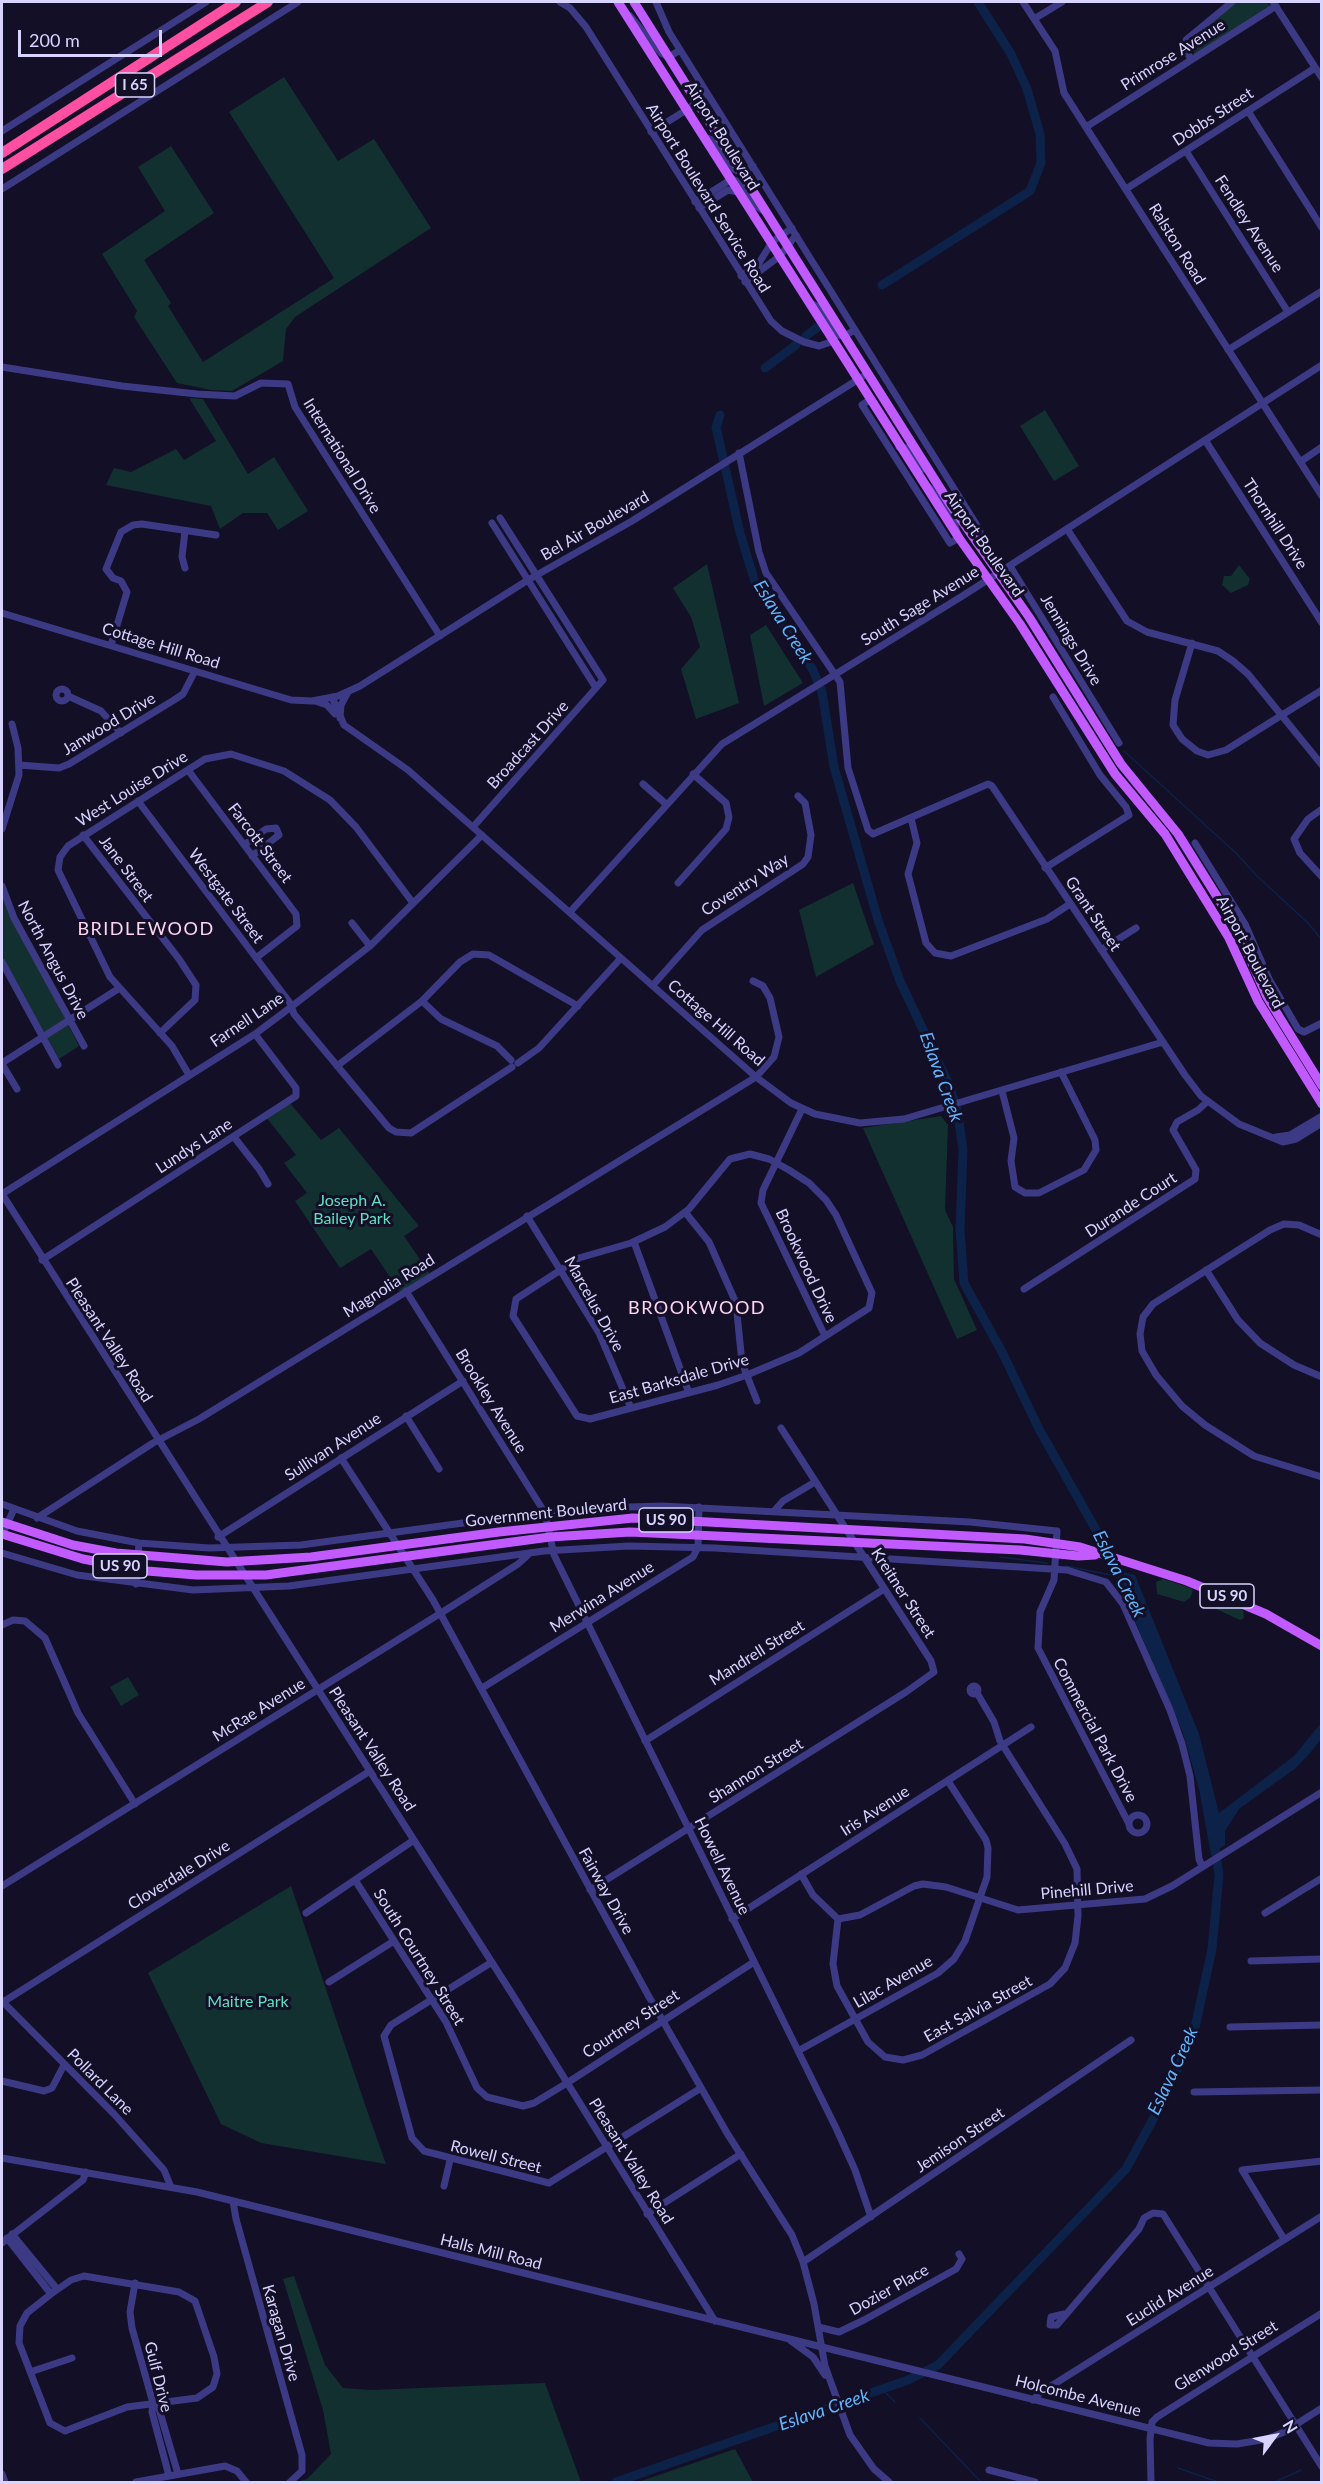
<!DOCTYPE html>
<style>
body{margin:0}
#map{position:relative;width:1323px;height:2484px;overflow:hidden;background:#130f26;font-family:Lato,sans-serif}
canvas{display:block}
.frame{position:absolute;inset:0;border:3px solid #d9d4ff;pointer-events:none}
.north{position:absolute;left:1245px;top:2406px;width:60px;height:60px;-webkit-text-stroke:4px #130f26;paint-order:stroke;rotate:58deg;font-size:16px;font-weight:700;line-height:24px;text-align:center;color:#d9d4ff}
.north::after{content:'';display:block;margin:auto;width:21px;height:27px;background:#d9d4ff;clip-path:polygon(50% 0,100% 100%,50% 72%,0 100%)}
.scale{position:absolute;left:18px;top:30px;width:144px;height:27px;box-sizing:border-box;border:3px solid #d9d4ff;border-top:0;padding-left:8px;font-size:18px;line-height:21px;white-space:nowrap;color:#d9d4ff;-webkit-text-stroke:4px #130f26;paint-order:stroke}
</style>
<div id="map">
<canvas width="1323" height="2484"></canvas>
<div class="frame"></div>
<div class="north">N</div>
<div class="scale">200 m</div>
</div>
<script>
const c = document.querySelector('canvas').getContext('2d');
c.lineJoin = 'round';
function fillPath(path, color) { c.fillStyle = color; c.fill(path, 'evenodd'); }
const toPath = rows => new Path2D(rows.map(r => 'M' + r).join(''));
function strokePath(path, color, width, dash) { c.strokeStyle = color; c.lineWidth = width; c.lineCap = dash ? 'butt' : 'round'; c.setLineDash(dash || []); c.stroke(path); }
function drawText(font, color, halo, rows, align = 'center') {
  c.font = font + ' Lato,sans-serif'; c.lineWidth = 6; c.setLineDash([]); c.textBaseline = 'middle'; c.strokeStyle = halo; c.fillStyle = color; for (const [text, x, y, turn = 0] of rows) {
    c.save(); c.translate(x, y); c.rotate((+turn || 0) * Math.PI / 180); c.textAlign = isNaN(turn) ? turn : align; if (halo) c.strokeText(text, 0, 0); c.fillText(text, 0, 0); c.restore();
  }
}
fillPath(toPath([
 [1233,2,1267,2,1271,7,1195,55,1188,42],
 [284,77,338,161,374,139,431,228,295,317,286,329,283,361,232,391,211,390,177,383,134,317,137,311,102,254,165,211,138,167,171,146,214,213,144,260,171,303,168,306,203,362,334,278,229,112],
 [189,398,203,399,248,474,274,457,308,511,278,530,267,513,243,513,220,529,211,506,106,485,114,468,131,472,176,449,184,460,216,441],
 [1045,410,1079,466,1054,481,1020,426],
 [707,564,739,703,696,719,681,669,700,647,691,617,673,588],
 [1239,565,1250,579,1248,585,1231,593,1222,585,1224,576,1231,576],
 [766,625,803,683,764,706,750,635],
 [853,883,874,944,816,977,799,910],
 [2,896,79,1046,59,1059,2,956],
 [289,1102,321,1140,339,1128,419,1226,404,1236,430,1274,400,1292,371,1249,340,1268,295,1201,307,1193,284,1163,296,1155,266,1117],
 [941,1116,948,1125,945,1210,953,1227,954,1279,977,1330,957,1339,863,1128],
 [1163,1579,1191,1588,1193,1591,1190,1598,1184,1602,1157,1594,1156,1582],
 [1216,1598,1243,1610,1244,1618,1240,1620,1214,1608,1209,1603,1212,1598],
 [128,1677,139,1695,121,1706,110,1687],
 [291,1886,370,2119,386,2164,261,2143,221,2124,148,1973],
 [294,2276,325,2365,343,2388,371,2390,545,2383,581,2482,297,2482,307,2479,331,2454,323,2410,283,2279],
 [735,2449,753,2482,638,2482]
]), '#12302f');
fillPath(toPath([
 [1113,1570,1135,1575,1199,1734,1219,1813,1294,1756,1321,1723,1321,1739,1311,1752,1296,1768,1239,1809,1225,1831,1225,1845,1211,1855,1199,1789,1183,1733]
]), '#0c2248');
strokePath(toPath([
 [1124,751,1237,854,1257,876,1308,923,1322,940],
 [1000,1557,1047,1563],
 [1066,1566,1116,1576],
 [882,2389,895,2402],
 [920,2418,981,2482],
 [1178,2468,1218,2482],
 [1275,2482,1301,2470]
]), '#0c2248', 1.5);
strokePath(toPath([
 [882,285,1030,191,1041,163,1040,134,1027,89,1011,54,978,2],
 [806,336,819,326],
 [765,368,796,345],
 [720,415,716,427,740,533,755,582,813,670,822,692,834,767,878,920,900,981,950,1087,958,1114,963,1150,960,1230,964,1283,1002,1352,1039,1429,1126,1583],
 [616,2482,908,2380,938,2365,1126,2169,1158,2110,1194,2032,1212,1949,1219,1875,1214,1841]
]), '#0c2248', 9);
strokePath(toPath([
 [560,2,570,8,586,27,771,321,782,331,804,342,819,346,834,341],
 [656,2,669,32,978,527,980,532,976,543],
 [1023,2,1055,51,1064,93,1322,496],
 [1273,2,1322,78],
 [630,16,661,53,669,57,680,50],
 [1034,19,1062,2],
 [1191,59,1186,51,1186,40,1232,2],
 [1248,111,1322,228],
 [1086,127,1276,6],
 [2,131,206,2],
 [651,132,688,109,702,98,705,90],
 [707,138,715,141,734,169,742,173,753,166],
 [1186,151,1288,312],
 [2,189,298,2],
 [1126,189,1315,68],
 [695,202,732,179,740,183,756,206,764,211],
 [699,208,728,190,738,192],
 [741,276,759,263,772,242,792,228],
 [745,282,780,256,796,235],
 [812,304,820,308,837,335,844,336,855,330],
 [1228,350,1322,291],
 [2,367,122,386,197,394,235,396,261,383,288,384,295,407,440,636],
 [871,399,862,405,950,543,959,538,954,522,930,488],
 [1205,440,1322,623],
 [899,447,908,448,922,468,929,471],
 [739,453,759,552,766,573,840,682,848,768,868,830,873,834,988,784,992,786,1185,1075,1201,1096,1239,1124,1283,1142,1296,1139,1322,1123],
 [1300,462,1322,447],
 [492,523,596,688],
 [1067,529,1127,621,1147,632,1218,651,1233,661,1248,674,1322,765],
 [1010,566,1119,743],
 [185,568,182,557,185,531],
 [2,613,291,700,312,701,338,696,360,686,528,580,632,521,862,377],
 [1192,643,1175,700,1173,725,1182,739,1197,751,1208,755,1226,750,1322,690],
 [111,645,127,592,121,581,113,578,106,569,121,532,133,525,142,524,216,535],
 '56 695a6 6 0 1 1 12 0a6 6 0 1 1-12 0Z',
 [68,696,101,711,121,733],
 [332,697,344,725,408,770,756,1077,791,1103,815,1114,860,1123,904,1119,1163,1042],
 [315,701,327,705,335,714],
 [340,718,341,705,348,692],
 [19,765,59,768,69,764,174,700,183,694,195,671],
 [188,770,296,914,297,926,256,958],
 [643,784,666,804],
 [138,801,290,1003,294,1014,389,1128,396,1132,411,1133,512,1067],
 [1322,809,1308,819,1294,839,1300,853,1322,877],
 [911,818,917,843,908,874,926,943,935,953,951,956,1047,919,1070,904],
 [473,827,603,680,500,518],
 [2,829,19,775,18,748,12,724],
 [83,835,179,959,196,985,195,1000,160,1033],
 [482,835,370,946,291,1007,255,1034,2,1194,514,1997,715,2321],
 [1195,843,1245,924,1269,979,1298,1029,1304,1032,1322,1023],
 [244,845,266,829,276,828,279,835,252,856],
 [1045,868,1129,815,1126,807,1100,775,1053,697],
 [678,883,726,829,729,817,726,803,693,774],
 [2,886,14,918,84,1046],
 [570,912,722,744,964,595,1322,365],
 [352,923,370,946],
 [1101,950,1136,928],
 [2,962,58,1065],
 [653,985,702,930,803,864,808,857,811,835,805,803,798,796],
 [422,1001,441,1019,497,1046,511,1060],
 [2,1063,118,989],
 [518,1063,539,1048,621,958],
 [2,1064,17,1089],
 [337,1066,422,1001,460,962,473,954,489,955,578,1006],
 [189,1075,172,1046,110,977,58,870,60,857,68,846,205,759,231,754,284,771,330,800,356,827,413,903],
 [1002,1091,1014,1138,1011,1161,1015,1187,1025,1193,1039,1193,1084,1170,1096,1150,1095,1140,1061,1072],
 [802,1109,763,1190,761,1203,825,1336],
 [234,1137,259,1169,268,1184],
 [1276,1137,1290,1135,1322,1116],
 [750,1154,769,1159,789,1170,809,1183,826,1200,836,1215,872,1293,869,1308,799,1353,747,1375,718,1385,590,1419,577,1416,513,1316,516,1299,579,1258,631,1243,665,1227,689,1209,730,1159,750,1154],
 [685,1212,709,1242,736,1303,742,1363,757,1401],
 [527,1216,599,1333,631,1408],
 [1322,1235,1299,1225,1284,1224,1270,1230,1153,1304,1143,1317,1140,1334,1142,1351,1156,1375,1182,1406,1205,1425,1254,1456,1322,1477],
 [634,1242,689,1393],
 [42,1260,296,1096,296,1088,255,1034],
 [1206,1270,1238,1320,1260,1343,1294,1365,1322,1377],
 [1024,1289,1195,1179,1196,1170,1173,1130,1177,1122,1198,1110,1208,1101],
 [406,1291,545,1513,554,1555,836,2128,855,2170,871,2217],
 [406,1416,439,1469],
 [341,1458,433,1600,648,1995,727,2133,792,2235,803,2262,814,2304,825,2366,850,2435,874,2469,889,2482],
 [2,1504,77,1531,139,1543,209,1548,301,1545,566,1509,662,1506,970,1522,1057,1531,1054,1580,1040,1612,1038,1648,1129,1824],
 [774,1511,783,1501,815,1482],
 [37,1518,153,1443,199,1419,756,1077,774,1057,779,1037,770,998,763,986,753,981],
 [2,1535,14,1509],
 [218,1537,463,1381],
 [2,1553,77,1575,193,1590,289,1586,544,1551,629,1546,715,1548,1067,1570,1106,1582,1123,1604,1170,1710,1182,1744,1190,1776,1199,1859,1202,1866],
 [136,1584,139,1543],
 [2,1625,13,1620,25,1621,45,1638,78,1713,135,1804],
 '970 1690a4 4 0 1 1 8 0a4 4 0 1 1-8 0Z',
 [482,1688,693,1557,698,1547,699,1507],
 [645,1741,884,1589],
 '1129 1824a9 9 0 1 1 18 0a9 9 0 1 1-18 0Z',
 [801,1874,813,1895,838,1919,833,1964,837,1986,868,2042,885,2057,903,2060,922,2055,1050,1984,1065,1968,1075,1943,1078,1916,1077,1869,1065,1844,1000,1741,994,1722,977,1693],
 [355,1880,446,2022,477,2088,487,2097,523,2106,534,2103,567,2083,754,1962],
 [2,1886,441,1613,518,1564,528,1555],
 [590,1890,906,1692,934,1672,931,1661,781,1428],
 [306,1913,414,1840],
 [1265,1913,1322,1878],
 [732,1919,1031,1727],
 [838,1919,860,1915,914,1886,923,1884,946,1887,1018,1910,1145,1899,1172,1886,1322,1792],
 [1251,1961,1322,1959],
 [492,1962,391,2025,384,2036,412,2138,424,2151,549,2183,701,2088],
 [329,1982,394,1941],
 [2,2001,114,2114,164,2170,171,2187],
 [3,2002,370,1771],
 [1230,2027,1322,2025],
 [798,2051,938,1973,954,1959,965,1941,987,1877,988,1848,986,1840,948,1781],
 [2,2081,44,2091,52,2088,64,2065],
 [1194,2092,1322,2090],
 [2,2158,197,2192,1209,2443,1237,2444,1267,2439,1284,2432,1322,2408],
 [444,2186,450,2160],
 [233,2201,236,2219,302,2455,302,2471,290,2482],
 [647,2214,741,2154],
 [12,2234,57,2289],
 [7,2238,51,2294],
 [1284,2239,1242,2170,1322,2161],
 [2,2243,83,2180,86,2172],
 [803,2262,1131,2040],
 [84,2276,179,2292,195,2301,214,2357,217,2374,213,2387,197,2398,127,2407,65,2431,50,2423,19,2343,20,2326,27,2313,51,2294,71,2280,84,2276],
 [135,2283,130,2312,132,2328,153,2403,152,2412,169,2476],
 [1064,2314,1051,2317,1050,2325,1057,2325,1139,2229,1144,2218,1153,2213,1163,2214,1322,2467],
 [818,2327,839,2332,864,2320,956,2269,962,2259,959,2254],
 [791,2341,813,2357,825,2375],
 [30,2372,72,2358],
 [1033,2400,1040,2393,1322,2216],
 [153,2403,159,2409,178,2474],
 [989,2470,1035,2482],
 [2,2474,5,2482],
 [136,2482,225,2466,237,2471,246,2482],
 [1151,2482,1150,2439,1152,2422,1157,2417,1322,2313]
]), '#3d3a85', 7);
strokePath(toPath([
 [618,2,959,538,1020,624,1115,774,1165,834,1229,938,1258,1001,1322,1104],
 [634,2,950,504,1029,617,1121,764,1178,834,1236,927,1267,997,1322,1086],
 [2,1522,73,1545,116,1553,227,1562,311,1557,499,1532,633,1518,1025,1539,1080,1547,1187,1581,1266,1614,1322,1646],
 [2,1534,83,1559,147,1571,196,1575,266,1575,550,1537,630,1532,1020,1550,1078,1556,1095,1555]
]), '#c25bff', 9);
strokePath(toPath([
 [2,153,236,2],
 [2,169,268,2]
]), '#ff4fa3', 10);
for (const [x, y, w] of [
 [135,85,39],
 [666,1520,54],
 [120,1566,54],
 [1227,1596,54]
]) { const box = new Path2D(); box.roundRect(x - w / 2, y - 12, w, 24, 4.5); c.fillStyle = '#130f26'; c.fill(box); strokePath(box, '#d9d4ff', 1.5); }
drawText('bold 15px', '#d9d4ff', null, [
 ["I 65",135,85],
 ["US 90",666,1520],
 ["US 90",120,1566],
 ["US 90",1227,1596]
]);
drawText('16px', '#d9d4ff', '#130f26', [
 ["Primrose Avenue",1173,55,-32],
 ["Dobbs Street",1213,117,-33],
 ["Airport Boulevard",722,136,58],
 ["Airport Boulevard Service Road",708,198,58],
 ["Fendley Avenue",1249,224,57],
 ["Ralston Road",1177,244,58],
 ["International Drive",342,456,58],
 ["Thornhill Drive",1275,524,57],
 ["Bel Air Boulevard",595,526,-30],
 ["Airport Boulevard",984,544,55],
 ["South Sage Avenue",920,606,-32],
 ["Jennings Drive",1071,640,59],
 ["Cottage Hill Road",161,646,17],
 ["Janwood Drive",109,724,-31],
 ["Broadcast Drive",528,745,-48],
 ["West Louise Drive",132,789,-32],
 ["Farcott Street",260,843,53],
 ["Jane Street",126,869,53],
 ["Coventry Way",745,885,-33],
 ["Westgate Street",226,896,53],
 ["Grant Street",1093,914,56],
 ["Airport Boulevard",1250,952,62],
 ["North Angus Drive",53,960,62],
 ["Farnell Lane",247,1020,-34],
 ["Cottage Hill Road",716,1023,41],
 ["Lundys Lane",194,1146,-33],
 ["Durande Court",1131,1205,-33],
 ["Brookwood Drive",806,1266,65],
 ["Magnolia Road",389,1286,-32],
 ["Marcelus Drive",594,1304,61],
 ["Pleasant Valley Road",109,1340,57],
 ["East Barksdale Drive",679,1379,-16],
 ["Brookley Avenue",491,1401,58],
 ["Sullivan Avenue",333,1447,-33],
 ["Government Boulevard",546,1513,-6],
 ["Kreitner Street",903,1593,57],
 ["Merwina Avenue",602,1597,-32],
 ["Mandrell Street",757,1653,-32],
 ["McRae Avenue",259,1710,-32],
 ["Commercial Park Drive",1095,1730,62],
 ["Pleasant Valley Road",372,1749,57],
 ["Shannon Street",756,1771,-32],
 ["Iris Avenue",875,1811,-33],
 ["Howell Avenue",722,1866,64],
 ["Cloverdale Drive",179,1875,-32],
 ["Pinehill Drive",1087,1890,-5],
 ["Fairway Drive",606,1891,61],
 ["South Courtney Street",419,1957,58],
 ["Lilac Avenue",893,1982,-30],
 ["East Salvia Street",978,2009,-29],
 ["Courtney Street",631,2024,-33],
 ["Pollard Lane",100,2082,45],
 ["Jemison Street",960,2140,-34],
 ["Rowell Street",496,2157,14],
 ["Pleasant Valley Road",631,2161,58],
 ["Halls Mill Road",491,2252,14],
 ["Dozier Place",889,2290,-29],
 ["Euclid Avenue",1170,2296,-32],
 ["Karagan Drive",281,2333,74],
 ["Glenwood Street",1226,2356,-32],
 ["Gulf Drive",158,2377,76],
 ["Holcombe Avenue",1078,2396,14]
]);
drawText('16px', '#5fe0c0', '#130f26', [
 ["Joseph A.",352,1201],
 ["Bailey Park",352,1219],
 ["Maitre Park",248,2002]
]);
drawText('italic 18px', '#62b6ff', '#130f26', [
 ["Eslava Creek",783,622,58],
 ["Eslava Creek",941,1077,70],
 ["Eslava Creek",1119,1574,63],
 ["Eslava Creek",1173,2071,-65],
 ["Eslava Creek",824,2410,-19]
]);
c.letterSpacing = '1.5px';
drawText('18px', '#ffd6f0', '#130f26', [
 ["BRIDLEWOOD",146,929],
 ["BROOKWOOD",697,1308]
]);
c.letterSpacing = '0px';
</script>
